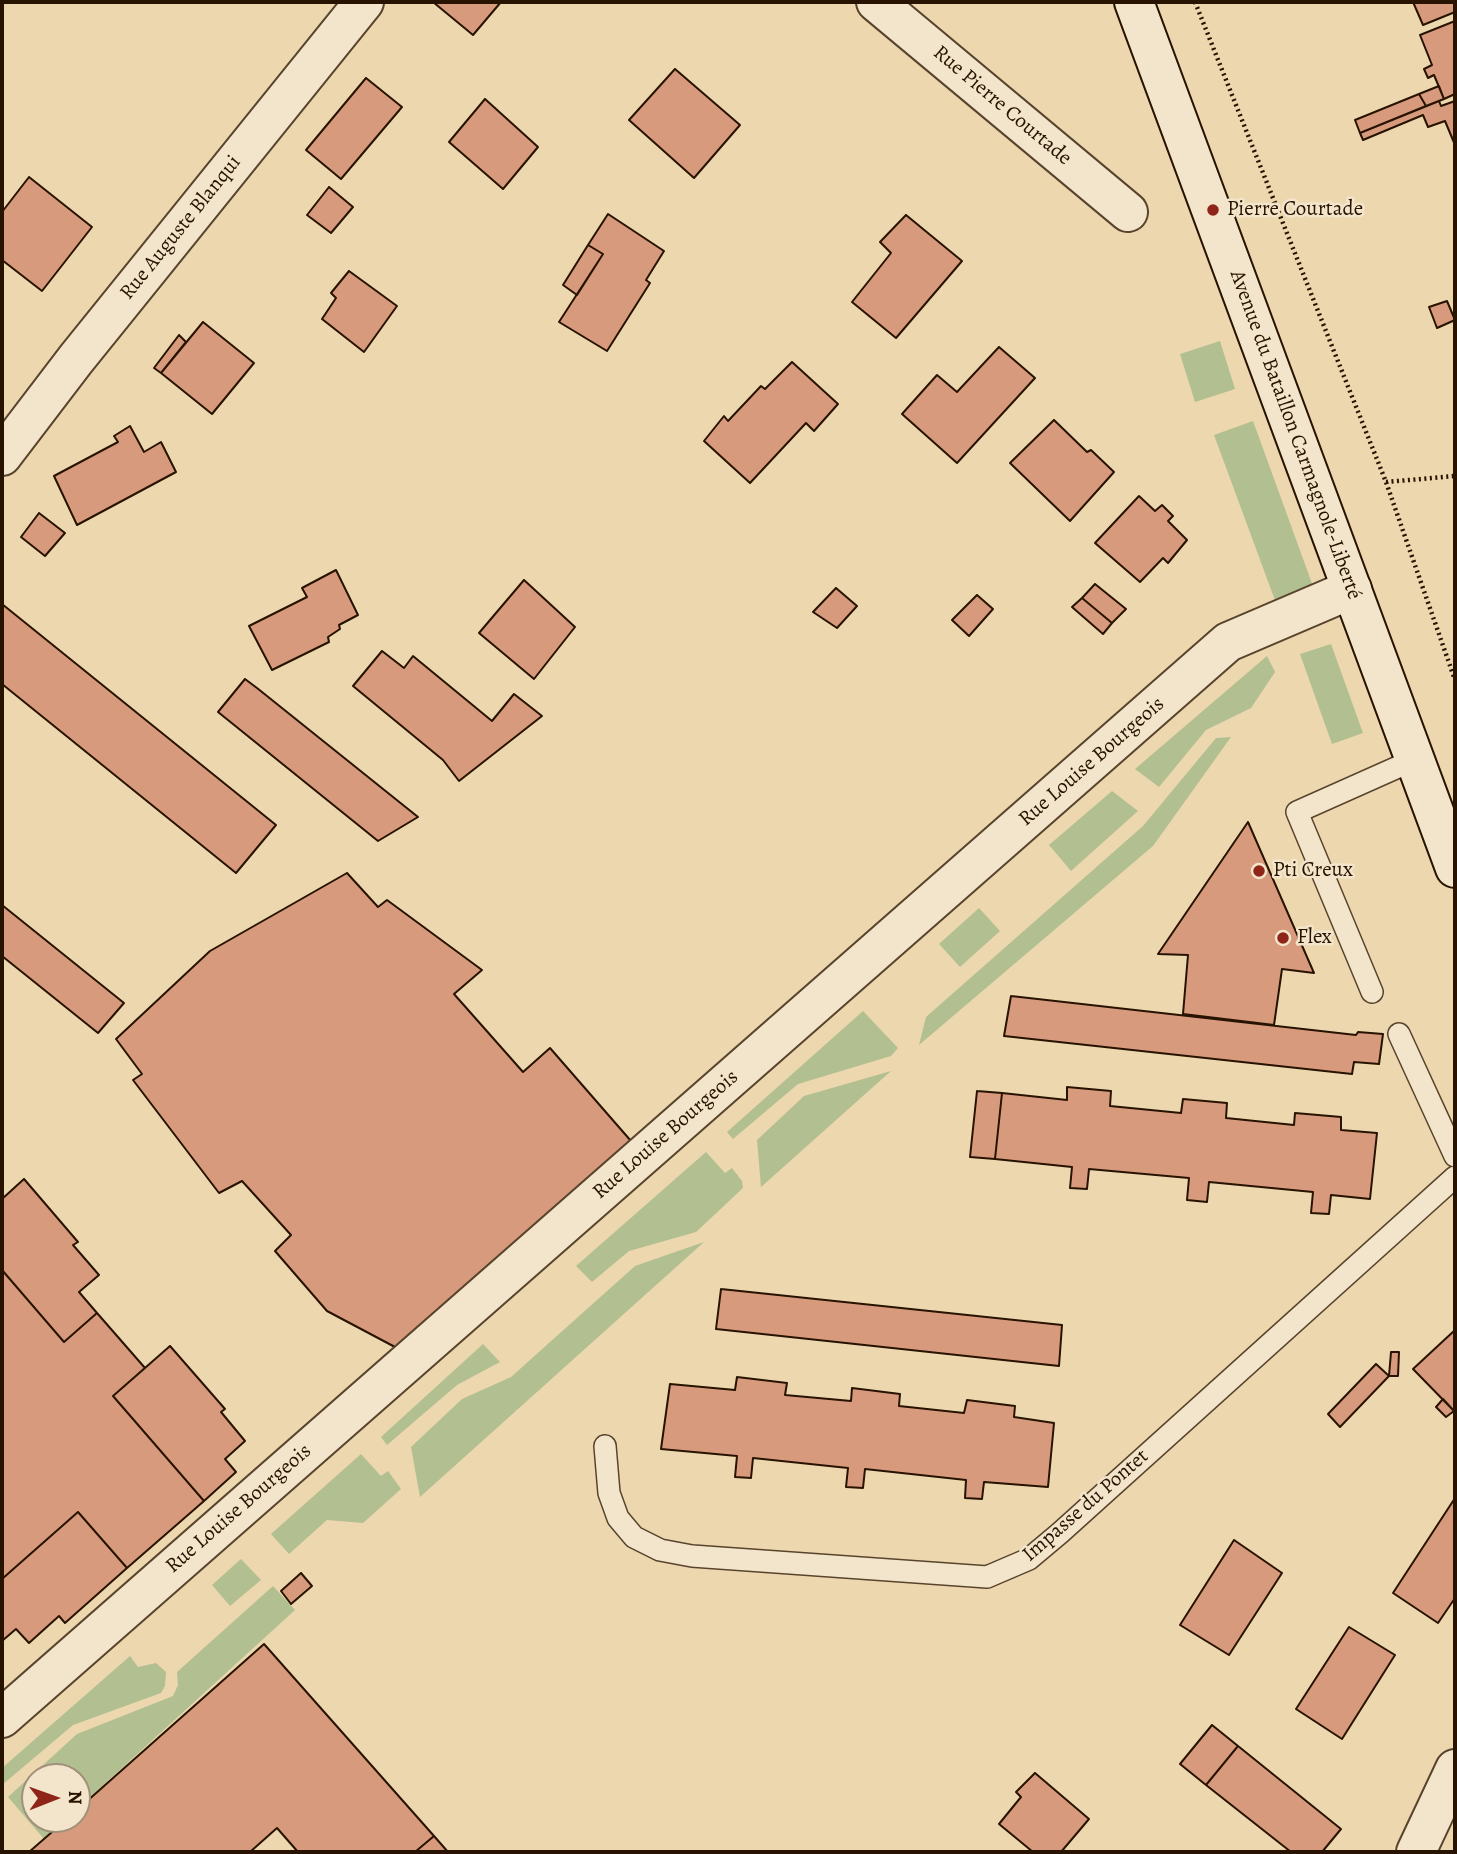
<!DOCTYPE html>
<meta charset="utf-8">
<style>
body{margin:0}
#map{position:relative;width:1457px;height:1854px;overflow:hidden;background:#edd7af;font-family:Alegreya,serif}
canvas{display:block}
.frame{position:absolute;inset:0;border:4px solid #271300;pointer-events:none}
.north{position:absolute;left:21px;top:1763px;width:70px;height:70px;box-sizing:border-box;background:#f3e5cb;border:2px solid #a1917a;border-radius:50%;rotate:89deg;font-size:19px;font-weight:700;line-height:28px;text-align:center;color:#271300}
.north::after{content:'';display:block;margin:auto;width:24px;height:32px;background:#8f2418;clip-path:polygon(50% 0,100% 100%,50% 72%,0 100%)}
</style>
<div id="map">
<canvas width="1457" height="1854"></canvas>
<div class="frame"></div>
<div class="north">N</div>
</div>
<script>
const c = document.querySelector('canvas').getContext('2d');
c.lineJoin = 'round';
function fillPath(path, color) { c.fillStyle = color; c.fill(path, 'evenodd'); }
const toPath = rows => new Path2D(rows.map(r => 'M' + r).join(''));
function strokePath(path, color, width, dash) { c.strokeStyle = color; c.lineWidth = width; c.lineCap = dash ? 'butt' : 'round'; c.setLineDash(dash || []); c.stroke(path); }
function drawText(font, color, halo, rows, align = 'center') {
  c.font = font + ' Alegreya,serif'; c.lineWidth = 5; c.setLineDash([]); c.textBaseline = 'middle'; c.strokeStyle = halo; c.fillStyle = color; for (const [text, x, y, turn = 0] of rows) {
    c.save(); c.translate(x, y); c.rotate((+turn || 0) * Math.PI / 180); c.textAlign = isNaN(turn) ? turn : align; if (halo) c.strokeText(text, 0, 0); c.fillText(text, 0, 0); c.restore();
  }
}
fillPath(toPath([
 [1220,341,1235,389,1195,402,1180,354],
 [1253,421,1314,589,1276,603,1214,435],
 [1331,644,1363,733,1332,744,1300,654],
 [1267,656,1275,672,1251,708,1206,730,1159,787,1135,769],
 [1231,737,1153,846,919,1045,926,1017,1143,826,1216,738],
 [1112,791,1138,811,1071,871,1049,845],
 [979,908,1000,931,960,967,939,944],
 [863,1011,898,1048,891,1056,798,1084,733,1139,727,1132],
 [891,1071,761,1187,757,1140,804,1096],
 [706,1152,725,1173,732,1168,742,1181,743,1188,696,1232,629,1251,592,1282,576,1266],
 [704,1242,420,1497,411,1447,462,1399,511,1377,635,1266],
 [483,1344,500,1362,457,1385,387,1445,381,1437],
 [361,1454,381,1476,388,1471,401,1489,363,1523,327,1520,289,1554,271,1534],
 [241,1559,261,1580,230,1606,212,1585],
 [273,1586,295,1610,77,1809,77,1777,35,1777,35,1819,66,1819,44,1839,8,1797,77,1734,173,1696,178,1685,177,1672],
 [130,1656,138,1667,156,1663,166,1672,165,1686,161,1693,73,1725,2,1785,2,1768]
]), '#b2bf90');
const building = toPath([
 [433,2,501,2,473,35,433,2],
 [1413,2,1455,2,1455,12,1423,25,1413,2],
 [1455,21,1455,94,1444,99,1434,75,1428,78,1424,69,1432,65,1420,35,1455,21],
 [675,69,740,125,694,178,629,120,675,69],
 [366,78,402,107,341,179,306,150,366,78],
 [1439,86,1444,99,1426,106,1419,94,1439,86],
 [1419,94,1426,106,1360,133,1355,120,1419,94],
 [485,99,538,147,503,189,449,142,485,99],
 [1439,101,1441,106,1455,101,1455,145,1445,121,1428,127,1423,115,1363,140,1360,133,1439,101],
 [29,177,92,227,42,291,2,260,2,212,29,177],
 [329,187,353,207,331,233,307,215,329,187],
 [608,214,664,251,646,280,650,283,607,351,559,322,603,254,588,245,608,214],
 [906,215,962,261,896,338,852,302,891,253,880,242,906,215],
 [588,245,603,254,577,295,563,285,588,245],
 [349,271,397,306,364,352,322,319,336,298,331,293,349,271],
 [1447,301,1455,320,1437,328,1429,307,1447,301],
 [203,322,254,363,212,414,161,373,203,322],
 [179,335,186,342,161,373,154,368,179,335],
 [999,347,1035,378,957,463,902,414,937,375,957,392,999,347],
 [792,362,838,404,814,431,806,423,750,483,704,441,724,416,728,421,761,386,765,389,792,362],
 [1054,420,1087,452,1091,450,1114,472,1070,521,1010,463,1054,420],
 [130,426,144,452,161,442,176,472,77,525,54,476,118,442,114,436,130,426],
 [1139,496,1155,511,1162,505,1173,516,1168,521,1187,540,1168,563,1163,558,1140,582,1095,543,1139,496],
 [39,513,65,533,45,556,21,537,39,513],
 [336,570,358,615,339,625,340,629,328,637,329,642,272,670,249,626,307,597,302,588,336,570],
 [524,580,575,627,534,679,479,633,524,580],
 [1095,584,1126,609,1112,623,1082,598,1095,584],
 [836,588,857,606,837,628,813,612,836,588],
 [977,595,993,609,969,636,952,620,977,595],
 [1082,598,1112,623,1103,634,1072,607,1082,598],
 [2,604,276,825,236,873,2,684,2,604],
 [382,651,404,668,413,656,492,721,514,694,542,716,459,781,443,760,353,686,382,651],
 [245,679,257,688,418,817,378,841,218,712,245,679],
 [1248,822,1314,973,1282,969,1274,1025,1183,1014,1188,955,1158,954,1248,822],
 [347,873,378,907,387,900,482,970,454,994,523,1072,550,1048,631,1141,395,1347,327,1311,275,1251,291,1235,242,1181,219,1193,133,1080,142,1074,116,1039,210,951,347,873],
 [2,905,124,1003,98,1033,2,956,2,905],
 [1011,996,1356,1035,1358,1032,1383,1034,1379,1064,1354,1062,1352,1074,1004,1036,1011,996],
 [1067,1087,1111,1091,1110,1106,1181,1113,1183,1099,1227,1103,1226,1118,1294,1125,1295,1113,1341,1117,1341,1130,1377,1133,1370,1199,1331,1195,1329,1214,1311,1213,1313,1192,1209,1182,1207,1202,1187,1200,1189,1178,1089,1169,1087,1189,1070,1188,1072,1167,995,1159,1002,1093,1067,1100,1067,1087],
 [977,1091,1002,1093,995,1159,970,1157,977,1091],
 [24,1179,78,1242,73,1245,99,1275,79,1292,97,1313,64,1342,2,1270,2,1199,24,1179],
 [2,1270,64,1342,97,1313,145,1368,113,1396,204,1501,127,1568,78,1512,2,1579,2,1270],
 [721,1289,1062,1325,1059,1366,716,1329,721,1289],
 [1455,1330,1455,1412,1413,1369,1455,1330],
 [170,1346,225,1409,221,1412,245,1441,225,1459,236,1472,204,1501,113,1396,170,1346],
 [1391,1352,1399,1352,1398,1376,1389,1376,1391,1352],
 [1376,1364,1389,1376,1340,1427,1328,1414,1376,1364],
 [737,1377,787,1383,785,1395,851,1401,852,1388,900,1394,899,1406,964,1413,967,1400,1015,1406,1014,1417,1054,1423,1048,1487,984,1482,982,1499,965,1498,966,1480,865,1469,863,1488,846,1487,848,1468,753,1458,751,1478,735,1477,737,1456,661,1449,670,1384,735,1390,737,1377],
 [1443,1399,1454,1411,1446,1417,1436,1407,1443,1399],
 [1455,1498,1455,1598,1438,1623,1393,1593,1455,1498],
 [78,1512,127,1568,65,1623,59,1616,29,1643,16,1629,2,1641,2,1579,78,1512],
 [1234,1540,1282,1573,1229,1655,1180,1625,1234,1540],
 [301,1573,312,1586,291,1604,281,1591,301,1573],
 [1349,1627,1395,1655,1342,1739,1296,1709,1349,1627],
 [264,1644,434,1836,415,1852,298,1852,277,1828,250,1852,29,1852,67,1819,77,1819,77,1810,264,1644],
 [1212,1725,1238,1746,1206,1785,1180,1764,1212,1725],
 [1238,1746,1341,1829,1322,1852,1291,1852,1206,1785,1238,1746],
 [1035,1773,1089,1819,1061,1852,1033,1852,999,1824,1021,1797,1016,1792,1035,1773],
 [434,1836,448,1852,415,1852,434,1836]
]);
fillPath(building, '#d89a7d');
strokePath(building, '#271300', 2);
const service = toPath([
 [1372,992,1297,812,1416,759],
 [1399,1034,1455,1156],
 [605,1446,609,1493,618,1518,634,1537,660,1550,692,1556,987,1577,1029,1559,1060,1533,1455,1177]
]);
const minor = toPath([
 [876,2,1128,212],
 [2,456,76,359,364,2],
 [2,1718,1228,642,1352,589],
 [1416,1852,1455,1769]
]);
const secondary = toPath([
 [1134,2,1455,868]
]);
strokePath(service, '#58442c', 24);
strokePath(minor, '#58442c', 42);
strokePath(secondary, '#271300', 42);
strokePath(toPath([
 [1195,2,1386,482,1455,680],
 [1386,482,1455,476]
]), '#271300', 4.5, [2, 3.5]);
strokePath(service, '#f3e5cb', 21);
strokePath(minor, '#f3e5cb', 38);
strokePath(secondary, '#f3e5cb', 38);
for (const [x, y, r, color] of [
 [1213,210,7,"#8f2418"],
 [1259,871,7,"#8f2418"],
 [1283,938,7,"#8f2418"]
]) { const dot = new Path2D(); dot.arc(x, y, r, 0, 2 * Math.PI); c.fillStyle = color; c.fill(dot); strokePath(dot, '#f3e5cb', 2.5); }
drawText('21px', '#271300', '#f3e5cb', [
 ["Rue Pierre Courtade",1002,106,40],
 ["Rue Auguste Blanqui",181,228,-51],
 ["Avenue du Bataillon Carmagnole-Liberté",1295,435,70],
 ["Rue Louise Bourgeois",1092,762,-41],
 ["Rue Louise Bourgeois",666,1135,-41],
 ["Impasse du Pontet",1086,1506,-41],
 ["Rue Louise Bourgeois",239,1509,-41]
]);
drawText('21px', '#271300', '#f3e5cb', [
 ["Pierre Courtade",1227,210],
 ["Pti Creux",1273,871],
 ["Flex",1297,938]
], 'left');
</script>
